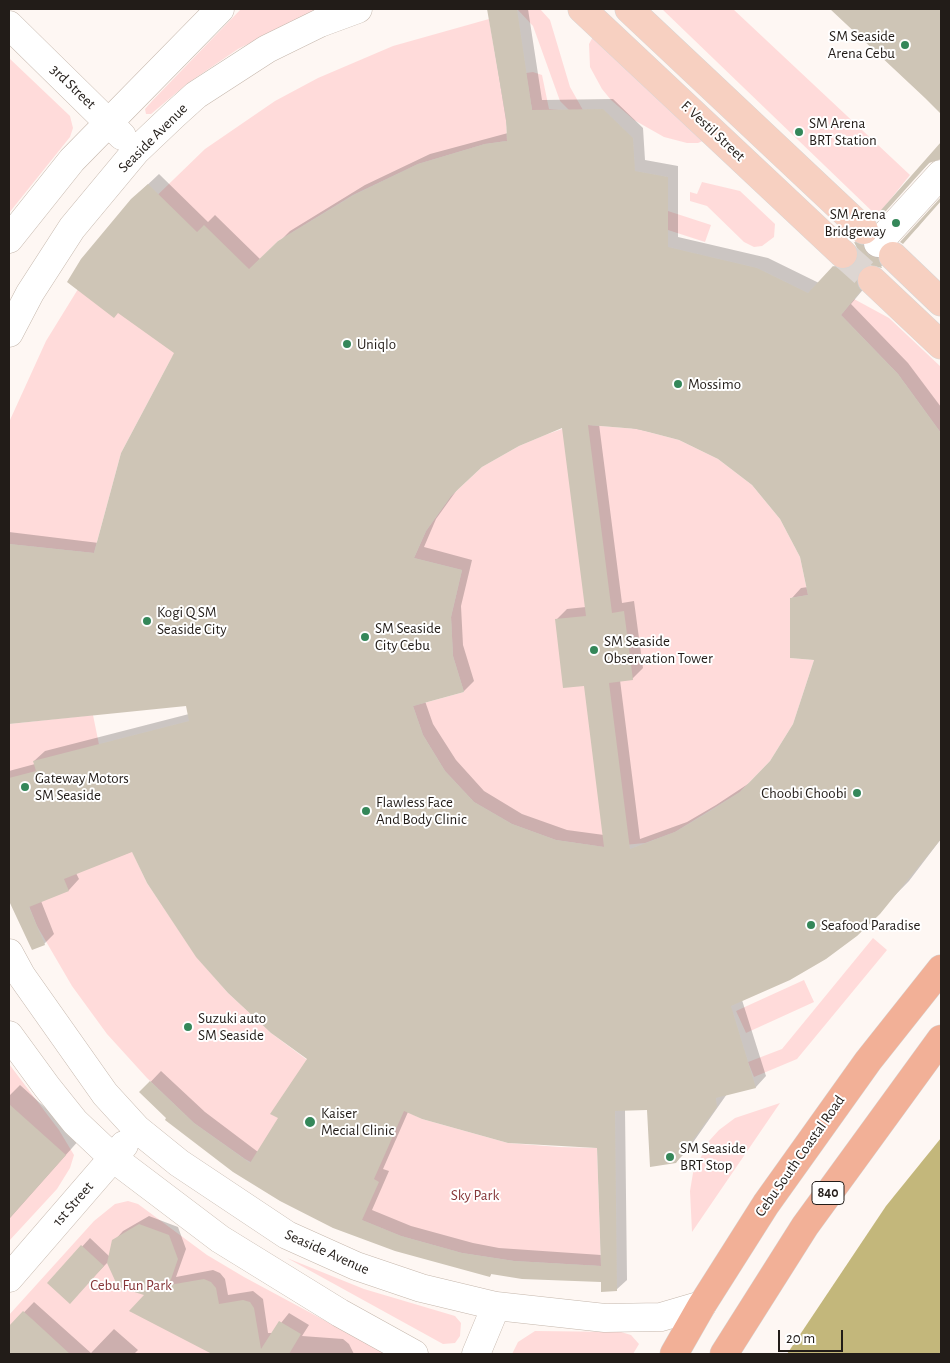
<!DOCTYPE html>
<style>
body{margin:0}
#map{position:relative;width:950px;height:1363px;overflow:hidden;background:#fef7f3;font-family:"Alegreya Sans",sans-serif}
canvas{display:block}
.frame{position:absolute;inset:0;border:10px solid #221c18;pointer-events:none}
.scale{position:absolute;left:778px;top:1330px;width:65px;height:22px;box-sizing:border-box;border:2px solid #221c18;border-top:0;padding-left:6px;font-size:15px;line-height:18px;white-space:nowrap;color:#221c18;-webkit-text-stroke:4px #fff;paint-order:stroke}
</style>
<div id="map">
<canvas width="950" height="1363"></canvas>
<div class="frame"></div>
<div class="scale">20 m</div>
</div>
<script>
const c = document.querySelector('canvas').getContext('2d');
c.lineJoin = 'round';
function fillPath(path, color) { c.fillStyle = color; c.fill(path, 'evenodd'); }
const toPath = rows => new Path2D(rows.map(r => 'M' + r).join(''));
function strokePath(path, color, width, dash) { c.strokeStyle = color; c.lineWidth = width; c.lineCap = dash ? 'butt' : 'round'; c.setLineDash(dash || []); c.stroke(path); }
function drawText(font, color, halo, rows, align = 'center') {
  c.font = font + ' "Alegreya Sans",sans-serif'; c.lineWidth = 4; c.setLineDash([]); c.textBaseline = 'middle'; c.strokeStyle = halo; c.fillStyle = color; for (const [text, x, y, turn = 0] of rows) {
    c.save(); c.translate(x, y); c.rotate((+turn || 0) * Math.PI / 180); c.textAlign = isNaN(turn) ? turn : align; if (halo) c.strokeText(text, 0, 0); c.fillText(text, 0, 0); c.restore();
  }
}
fillPath(toPath([
 [241,9,318,9,238,49,188,83,151,114,146,114,145,109,153,100],
 [517,9,540,9,550,20,570,87,583,110,569,110,560,101,533,26],
 [662,9,733,9,910,175,877,216],
 [489,19,506,118,507,141,485,144,418,164,353,195,278,241,220,299,172,357,121,453,94,553,9,544,10,420,46,341,91,268,142,210,205,149,275,101,318,78,393,46],
 [594,35,705,140,698,143,687,143,664,137,634,120,611,100,602,89,590,67,589,44],
 [9,58,70,116,73,128,70,137,9,213],
 [533,72,542,75,549,109,559,110,542,170,526,73],
 [702,182,740,191,775,224,774,237,762,246,754,247,744,242,707,206,690,201,690,192,697,194],
 [668,211,711,225,705,242,668,230],
 [854,299,889,318,941,367,941,433,898,374,841,315],
 [588,425,637,429,679,440,718,459,752,485,780,519,800,557,808,595,790,598,790,658,814,660,793,724,770,761,740,792,675,832,645,843,604,847,556,840,512,824,474,802,445,771,423,735,413,706,464,692,453,656,451,617,462,570,414,558,426,531,451,496,482,467,519,446,545,435,562,429],
 [93,715,108,789,130,847,147,883,196,956,228,993,271,1033,318,1068,422,1119,508,1143,559,1147,597,1148,601,1266,514,1261,462,1253,401,1236,342,1212,245,1159,194,1123,147,1078,107,1034,72,986,37,926,9,856,9,724],
 [873,938,887,950,797,1059,754,1077,748,1062,782,1049],
 [804,980,814,1002,746,1033,736,1011],
 [9,1064,59,1130,74,1155,70,1168,57,1189,9,1241],
 [780,1103,692,1232,690,1191,693,1173,709,1141,719,1130,735,1118],
 [128,1201,138,1204,207,1255,244,1277,387,1354,9,1354,9,1315,94,1221,115,1204],
 [287,1258,364,1289,455,1316,461,1323,460,1336,455,1343,443,1344],
 [535,1331,621,1332,631,1335,639,1344,633,1354,512,1354,518,1342]
]), '#ffdbda');
fillPath(toPath([
 [941,1138,941,1354,787,1354,886,1206]
]), '#c3b77b');
fillPath(toPath([
 [488,9,528,9,542,100,613,99,643,128,645,160,678,166,678,237,768,258,819,283,844,256,851,259,859,259,859,250,855,242,865,232,892,256,882,266,867,263,867,273,871,280,851,304,908,363,941,407,941,839,909,881,867,924,742,1000,766,1076,756,1087,727,1094,687,1151,676,1162,648,1108,625,1109,627,1280,616,1290,602,1281,492,1273,490,1276,396,1250,168,1118,141,1092,161,1071,205,1112,258,1152,279,1118,308,1059,133,851,76,873,79,879,69,890,41,901,54,934,44,944,33,949,9,896,9,771,35,764,34,761,45,751,189,714,187,705,9,722,9,532,99,543,176,352,143,189,159,174,208,222,215,215,261,260,290,231,365,185,430,154,508,133],
 [599,424,617,425,680,438,719,458,753,485,781,518,801,556,808,587,801,588,791,599,816,659,794,725,771,762,751,782,716,805,687,822,640,839,620,680,632,679,643,668,634,601,622,603],
 [563,426,586,607,567,609,556,620,585,685,604,835,567,830,522,814,484,791,456,760,433,724,425,701,464,691,474,681,463,645,461,606,472,560,424,547,436,519,459,487,481,466,518,445],
 [408,1112,598,1146,601,1255,499,1248,473,1243,411,1226,372,1210,389,1171,383,1169],
 [831,9,941,9,941,112],
 [941,144,941,158,932,160,876,218],
 [941,199,918,227,902,242],
 [20,1085,80,1139,9,1219,9,1096],
 [149,1216,178,1227,186,1249,176,1277,213,1270,220,1273,225,1279,228,1295,253,1291,263,1299,268,1333,273,1333,289,1313,309,1325,302,1336,343,1339,349,1344,354,1354,214,1354,131,1311,146,1295,108,1262,77,1294,49,1283,90,1238,110,1257,114,1241,123,1231],
 [34,1302,91,1353,114,1329,138,1350,134,1354,9,1354,9,1328]
]), '#0003');
fillPath(toPath([
 [487,9,517,9,532,110,603,109,633,138,635,171,668,177,668,247,757,268,808,293,833,266,840,269,847,269,855,264,858,257,858,250,854,242,863,245,868,255,878,258,882,268,868,265,860,270,857,276,857,284,861,291,841,315,898,374,941,433,941,839,880,914,857,936,826,959,790,980,731,1006,756,1088,716,1098,717,1107,676,1163,650,1167,647,1110,615,1111,617,1291,601,1292,601,1282,522,1279,491,1274,490,1277,395,1251,333,1228,280,1201,233,1172,165,1120,166,1118,139,1092,150,1081,194,1123,250,1163,278,1118,270,1114,307,1059,271,1033,228,993,196,957,147,883,132,852,64,879,69,891,29,907,45,945,32,950,9,901,9,778,36,771,33,761,189,721,186,706,9,724,9,544,94,553,121,453,174,353,118,313,114,318,67,282,81,259,131,199,148,184,197,232,204,225,249,269,278,241,354,195,418,164,485,144,507,141,506,118],
 [588,425,637,429,679,440,718,459,752,485,780,519,800,557,808,595,790,598,790,658,814,660,793,724,770,761,740,792,704,815,675,832,630,849,609,683,633,680,624,611,612,613],
 [562,428,586,616,555,619,563,688,584,686,604,847,556,840,512,824,474,802,445,771,423,735,413,706,464,692,453,656,451,617,462,570,414,558,426,531,451,496,482,467,519,446],
 [404,1111,422,1119,508,1143,597,1148,601,1266,514,1261,462,1253,401,1236,362,1220,379,1182,374,1179],
 [830,9,941,9,941,114,925,98],
 [941,142,941,159,929,163,877,221,874,218],
 [941,197,941,201,903,244,900,242],
 [9,1104,66,1155,9,1219],
 [139,1224,169,1235,178,1259,169,1285,204,1279,211,1282,216,1288,219,1304,243,1300,250,1302,254,1308,261,1349,279,1321,301,1334,289,1354,212,1354,129,1311,144,1295,118,1287,107,1263,112,1240],
 [81,1245,104,1266,70,1304,47,1283],
 [23,1311,32,1319,70,1354,9,1354,9,1326]
]), '#cec5b6');
strokePath(toPath([
 [843,254,872,280]
]), '#ddd6d2', 28, [28, 14]);
const minor = toPath([
 [9,25,122,136],
 [9,239,72,160,220,9],
 [878,243,941,174],
 [9,333,30,293,72,228,136,151,175,114,196,95,267,49,320,23,358,9],
 [9,953,21,975,105,1094,137,1129,179,1163,287,1235,356,1266,421,1288,496,1306,605,1318,661,1317,702,1305],
 [9,1035,47,1087,75,1122,113,1158,220,1239,340,1313,414,1354],
 [9,1278,124,1145],
 [476,1354,496,1306]
]);
const major = toPath([
 [582,9,843,254],
 [629,9,864,230],
 [893,256,941,302],
 [872,280,941,345]
]);
const highway = toPath([
 [674,1354,702,1305,766,1204,868,1061,941,969],
 [724,1354,805,1226,941,1039]
]);
strokePath(minor, '#c5b7ac', 29);
strokePath(major, '#d7d6d5', 29);
strokePath(highway, '#d7d6d5', 29);
strokePath(minor, '#fff', 28);
strokePath(major, '#f7d0c1', 28);
strokePath(highway, '#f2b097', 28);
for (const [x, y, r, color] of [
 [905,45,5,"#348759"],
 [799,132,5,"#348759"],
 [896,223,5,"#348759"],
 [347,344,5,"#348759"],
 [678,384,5,"#348759"],
 [147,621,5,"#348759"],
 [365,637,5,"#348759"],
 [594,650,5,"#348759"],
 [25,787,5,"#348759"],
 [857,793,5,"#348759"],
 [366,811,5,"#348759"],
 [811,925,5,"#348759"],
 [188,1027,5,"#348759"],
 [310,1122,6,"#348759"],
 [670,1157,5,"#348759"]
]) { const dot = new Path2D(); dot.arc(x, y, r, 0, 2 * Math.PI); c.fillStyle = color; c.fill(dot); strokePath(dot, '#fff', 2); }
for (const [x, y, w] of [
 [828,1193,32]
]) { const box = new Path2D(); box.roundRect(x - w / 2, y - 11.5, w, 23, 4); c.fillStyle = '#fff'; c.fill(box); strokePath(box, '#221c18', 1); }
drawText('bold 14px', '#221c18', null, [
 ["840",828,1193]
]);
drawText('15px', '#221c18', '#fff', [
 ["SM Seaside",895,36,"right"],
 ["Arena Cebu",895,53,"right"],
 ["SM Arena",809,123],
 ["BRT Station",809,140],
 ["SM Arena",886,214,"right"],
 ["Bridgeway",886,231,"right"],
 ["Uniqlo",357,344],
 ["Mossimo",688,384],
 ["Kogi Q SM",157,612],
 ["Seaside City",157,629],
 ["SM Seaside",375,628],
 ["City Cebu",375,645],
 ["SM Seaside",604,641],
 ["Observation Tower",604,658],
 ["Gateway Motors",35,778],
 ["SM Seaside",35,795],
 ["Choobi Choobi",847,793,"right"],
 ["Flawless Face",376,802],
 ["And Body Clinic",376,819],
 ["Seafood Paradise",821,925],
 ["Suzuki auto",198,1018],
 ["SM Seaside",198,1035],
 ["Kaiser",321,1113],
 ["Mecial Clinic",321,1130],
 ["SM Seaside",680,1148],
 ["BRT Stop",680,1165]
], 'left');
drawText('15px', '#221c18', '#fff', [
 ["3rd Street",73,87,44],
 ["F. Vestil Street",713,131,43],
 ["Seaside Avenue",153,138,-45],
 ["Cebu South Coastal Road",800,1156,-55],
 ["1st Street",73,1204,-49],
 ["Seaside Avenue",327,1252,24]
]);
drawText('15px', '#863739', '#fff', [
 ["Sky Park",475,1195],
 ["Cebu Fun Park",131,1285]
]);
</script>
